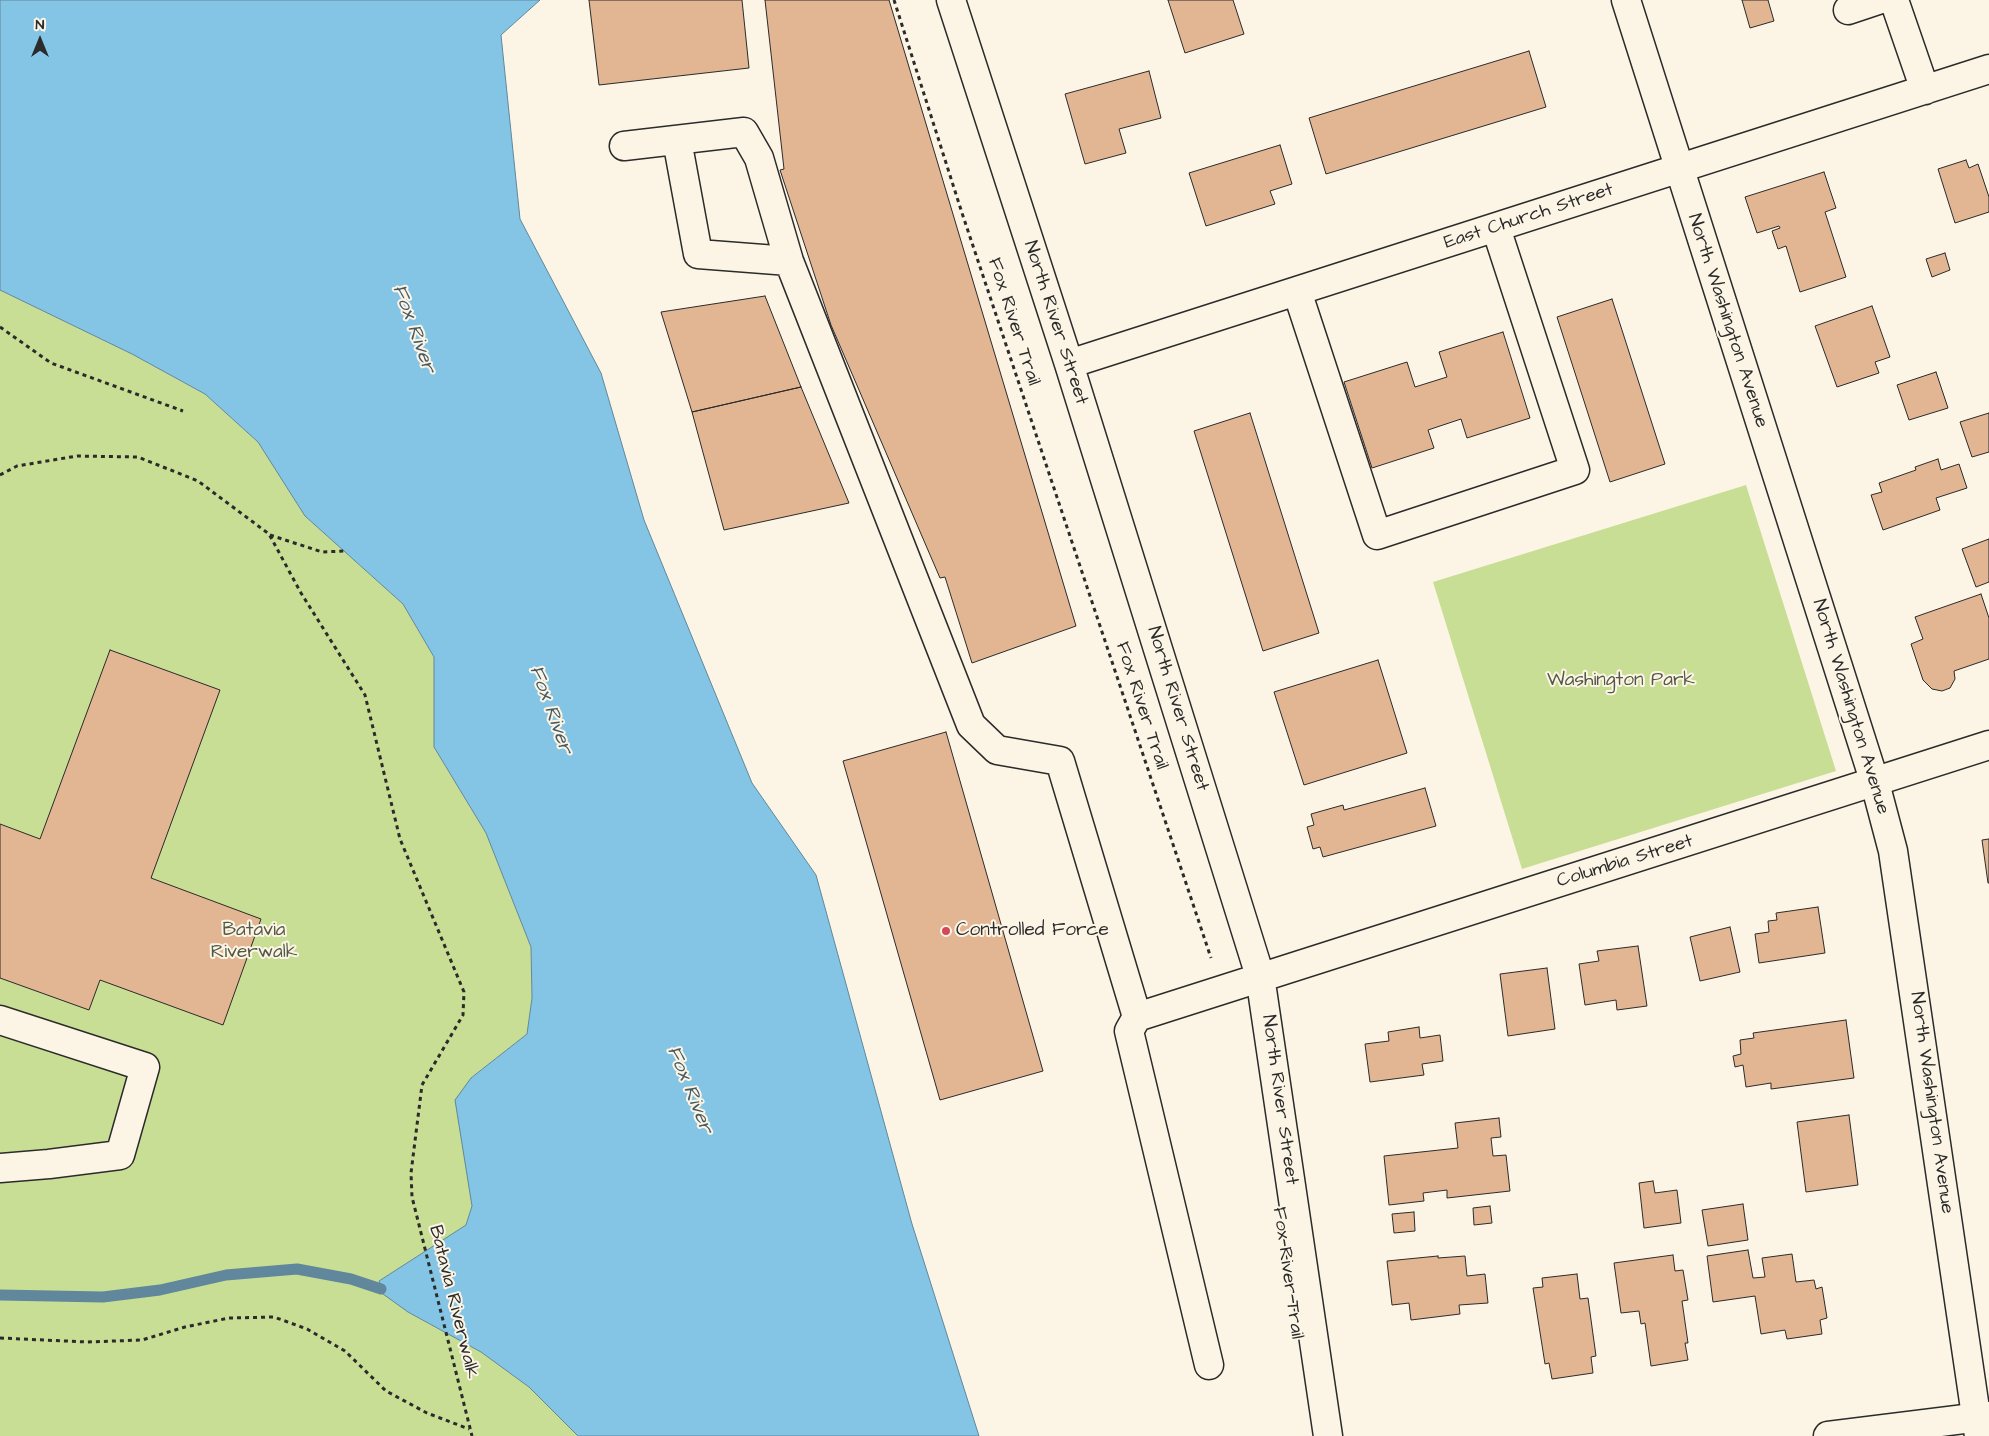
<!DOCTYPE html>
<style>
body{margin:0}
#map{position:relative;width:1989px;height:1436px;overflow:hidden;background:#fcf5e5;font-family:"Architects Daughter",sans-serif}
canvas{display:block}
.north{position:absolute;left:15px;top:15px;width:50px;height:50px;-webkit-text-stroke:4px #fcf5e5;paint-order:stroke;rotate:0deg;font-size:14px;font-weight:700;line-height:20px;text-align:center;color:#2b2b2b}
.north::after{content:'';display:block;margin:auto;width:18px;height:22px;background:#2b2b2b;clip-path:polygon(50% 0,100% 100%,50% 72%,0 100%)}
</style>
<div id="map">
<canvas width="1989" height="1436"></canvas>
<div class="north">N</div>
</div>
<script>
const c = document.querySelector('canvas').getContext('2d');
c.lineJoin = 'round';
function fillPath(path, color) { c.fillStyle = color; c.fill(path, 'evenodd'); }
const toPath = rows => new Path2D(rows.map(r => 'M' + r).join(''));
function strokePath(path, color, width, dash) { c.strokeStyle = color; c.lineWidth = width; c.lineCap = dash ? 'butt' : 'round'; c.setLineDash(dash || []); c.stroke(path); }
function drawText(font, color, halo, rows, align = 'center') {
  c.font = font + ' "Architects Daughter",sans-serif'; c.lineWidth = 4; c.setLineDash([]); c.textBaseline = 'middle'; c.strokeStyle = halo; c.fillStyle = color; for (const [text, x, y, turn = 0] of rows) {
    c.save(); c.translate(x, y); c.rotate((+turn || 0) * Math.PI / 180); c.textAlign = isNaN(turn) ? turn : align; if (halo) c.strokeText(text, 0, 0); c.fillText(text, 0, 0); c.restore();
  }
}
fillPath(toPath([
 [0,290,132,354,205,394,258,442,305,516,403,604,434,657,434,747,486,833,531,947,532,998,527,1034,471,1078,469,1183,472,1206,466,1225,379,1281,408,1312,481,1352,529,1387,578,1436,0,1436],
 [1746,485,1836,771,1522,869,1433,582]
]), '#c8de94');
const water = toPath([
 [0,0,540,0,501,35,520,219,601,373,644,520,752,783,816,875,912,1224,979,1436,578,1436,529,1387,481,1352,408,1312,383,1294,379,1281,466,1225,472,1206,455,1100,471,1078,527,1034,532,998,531,947,486,833,434,747,434,657,403,604,305,516,258,442,205,394,132,354,0,290,0,0]
]);
fillPath(water, '#84c4e5');
strokePath(water, '#60879b', 1);
strokePath(toPath([
 [0,1295,103,1297,160,1290,226,1275,297,1269,351,1279,381,1289]
]), '#60879b', 11);
const building = toPath([
 [589,0,742,0,749,68,599,85,589,0],
 [765,0,889,0,1076,626,972,663,945,577,940,578,831,325,780,170,784,169,765,0],
 [1168,0,1233,0,1244,34,1185,53,1168,0],
 [1742,0,1768,0,1774,21,1750,28,1742,0],
 [1529,51,1546,107,1326,174,1309,118,1529,51],
 [1149,71,1161,118,1119,129,1126,153,1085,164,1065,94,1149,71],
 [1280,145,1292,184,1270,191,1275,204,1206,226,1189,173,1280,145],
 [1966,160,1969,168,1978,164,1989,197,1989,212,1955,223,1938,169,1966,160],
 [1824,172,1836,208,1825,212,1846,277,1800,292,1786,246,1778,249,1772,231,1780,228,1779,226,1757,233,1745,197,1824,172],
 [1945,253,1950,270,1932,277,1926,259,1945,253],
 [765,296,801,387,692,412,661,312,765,296],
 [1612,299,1665,464,1610,482,1557,317,1612,299],
 [1872,306,1890,357,1875,362,1879,373,1837,387,1815,326,1872,306],
 [1503,332,1530,418,1467,438,1461,419,1428,430,1434,448,1372,468,1344,382,1407,362,1415,387,1447,377,1439,352,1503,332],
 [1936,372,1948,408,1909,420,1897,385,1936,372],
 [801,387,849,503,724,530,692,412,801,387],
 [1250,413,1319,633,1263,651,1194,431,1250,413],
 [1989,413,1989,452,1972,457,1960,422,1989,413],
 [1938,459,1941,470,1959,464,1967,488,1936,498,1940,510,1883,530,1871,495,1882,492,1879,483,1916,470,1915,467,1938,459],
 [1989,539,1989,582,1976,587,1962,549,1989,539],
 [1981,594,1989,618,1989,659,1954,671,1955,679,1950,688,1942,691,1932,689,1923,680,1911,644,1923,639,1915,617,1981,594],
 [110,650,220,690,151,878,261,919,223,1025,100,980,89,1010,0,978,0,824,40,839,110,650],
 [1378,660,1407,753,1304,785,1274,692,1378,660],
 [946,732,1043,1071,940,1100,843,761,946,732],
 [1425,788,1436,826,1323,857,1320,847,1313,849,1307,827,1314,825,1311,814,1343,805,1344,810,1425,788],
 [1989,839,1989,883,1988,883,1982,840,1989,839],
 [1818,907,1825,953,1759,963,1755,934,1769,932,1768,921,1777,920,1776,913,1818,907],
 [1730,927,1740,972,1700,981,1690,937,1730,927],
 [1638,946,1647,1006,1617,1010,1616,1000,1585,1005,1579,964,1599,961,1597,951,1638,946],
 [1547,968,1555,1029,1508,1036,1500,974,1547,968],
 [1846,1020,1854,1078,1771,1089,1771,1083,1746,1087,1743,1065,1735,1067,1733,1056,1741,1054,1740,1040,1754,1038,1753,1033,1846,1020],
 [1419,1027,1420,1038,1440,1035,1443,1061,1422,1064,1424,1075,1370,1082,1365,1044,1389,1041,1388,1032,1419,1027],
 [1849,1115,1858,1185,1806,1192,1797,1122,1849,1115],
 [1499,1118,1501,1137,1491,1138,1493,1156,1506,1155,1510,1191,1447,1198,1447,1190,1423,1193,1424,1201,1389,1205,1384,1156,1458,1148,1455,1123,1499,1118],
 [1653,1181,1655,1193,1677,1190,1681,1223,1644,1228,1639,1183,1653,1181],
 [1743,1204,1748,1240,1708,1246,1702,1210,1743,1204],
 [1490,1206,1492,1223,1474,1225,1473,1208,1490,1206],
 [1414,1212,1415,1231,1394,1233,1392,1214,1414,1212],
 [1748,1250,1753,1278,1765,1277,1762,1258,1792,1254,1796,1282,1814,1280,1816,1289,1822,1287,1827,1318,1820,1320,1822,1334,1787,1339,1785,1330,1761,1334,1755,1296,1713,1302,1707,1256,1748,1250],
 [1673,1255,1675,1271,1683,1270,1688,1300,1682,1301,1688,1343,1685,1343,1688,1360,1651,1366,1645,1323,1641,1324,1639,1311,1621,1313,1614,1263,1673,1255],
 [1438,1256,1438,1258,1465,1256,1467,1276,1485,1274,1488,1303,1459,1305,1460,1314,1411,1320,1409,1303,1392,1305,1387,1261,1438,1256],
 [1577,1274,1580,1299,1588,1298,1596,1356,1591,1357,1593,1373,1552,1379,1549,1363,1545,1364,1533,1288,1543,1287,1542,1278,1577,1274]
]);
fillPath(building, '#e2b593');
strokePath(building, '#2b2b2b', 1);
const minor = toPath([
 [951,0,1069,364,1260,976,1328,1436],
 [1894,0,1925,90],
 [1848,10,1878,0],
 [677,140,698,254,789,261],
 [624,146,744,132,759,158,789,261,971,725,997,750,1060,761,1137,1017],
 [1297,291,1377,535,1575,470,1496,228],
 [1069,364,1989,69],
 [0,1020,145,1067,120,1155,49,1164,0,1168],
 [1209,1365,1129,1031,1137,1017,1989,745],
 [1828,1436,1989,1416]
]);
const major = toPath([
 [1626,0,1875,783,1893,851,1979,1436]
]);
strokePath(minor, '#2b2b2b', 31);
strokePath(major, '#2b2b2b', 31);
strokePath(toPath([
 [894,0,962,213,1211,958],
 [0,327,51,363,183,411],
 [0,475,17,466,77,456,138,457,198,481,269,534,301,593,365,695,400,839,464,992,463,1015,422,1085,411,1173,412,1197,472,1436],
 [270,535,322,552,344,551],
 [0,1338,87,1342,142,1340,185,1327,229,1318,274,1317,307,1329,345,1351,386,1391,427,1413,469,1429]
]), '#2b2b2b', 3, [4, 4]);
strokePath(minor, '#fcf5e5', 28);
strokePath(major, '#fcf5e5', 28);
for (const [x, y, r, color] of [
 [946,931,5,"#d1495b"]
]) { const dot = new Path2D(); dot.arc(x, y, r, 0, 2 * Math.PI); c.fillStyle = color; c.fill(dot); strokePath(dot, '#fcf5e5', 2); }
drawText('19px', '#2b2b2b', '#fcf5e5', [
 ["East Church Street",1529,217,-18],
 ["North Washington Avenue",1727,321,72],
 ["Fox River Trail",1013,322,72],
 ["North River Street",1055,323,72],
 ["Fox River Trail",1141,706,72],
 ["North Washington Avenue",1850,707,73],
 ["North River Street",1177,709,73],
 ["Columbia Street",1625,862,-17],
 ["North River Street",1279,1100,82],
 ["North Washington Avenue",1931,1103,82],
 ["Fox River Trail",1287,1273,82],
 ["Batavia Riverwalk",453,1302,76]
]);
drawText('19px', '#525845', '#fcf5e5', [
 ["Washington Park",1621,681],
 ["Batavia",254,931],
 ["Riverwalk",254,953]
]);
drawText('19px', '#2b2b2b', '#fcf5e5', [
 ["Controlled Force",956,931]
], 'left');
drawText('italic 20px', '#465963', '#fcf5e5', [
 ["Fox River",413,329,70],
 ["Fox River",550,710,70],
 ["Fox River",689,1090,68]
]);
</script>
